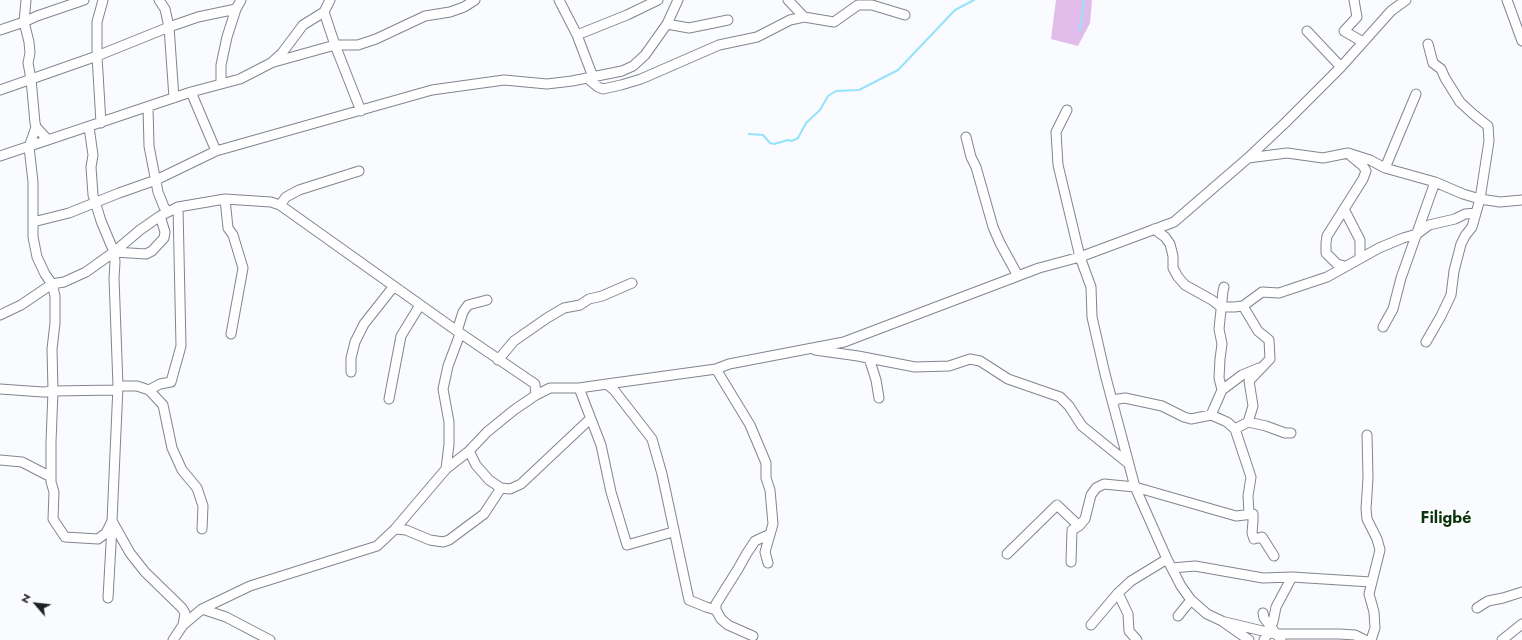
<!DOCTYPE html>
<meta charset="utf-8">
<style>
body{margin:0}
#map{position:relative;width:1522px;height:640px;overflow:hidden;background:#fafbfe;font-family:Jost,sans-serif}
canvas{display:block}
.north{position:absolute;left:16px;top:584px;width:40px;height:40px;-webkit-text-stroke:3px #fff;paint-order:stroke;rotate:298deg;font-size:11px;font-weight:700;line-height:16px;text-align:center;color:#1f2025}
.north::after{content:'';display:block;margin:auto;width:14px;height:18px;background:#1f2025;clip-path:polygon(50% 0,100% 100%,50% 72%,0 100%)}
</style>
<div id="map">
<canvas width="1522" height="640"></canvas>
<div class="north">N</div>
</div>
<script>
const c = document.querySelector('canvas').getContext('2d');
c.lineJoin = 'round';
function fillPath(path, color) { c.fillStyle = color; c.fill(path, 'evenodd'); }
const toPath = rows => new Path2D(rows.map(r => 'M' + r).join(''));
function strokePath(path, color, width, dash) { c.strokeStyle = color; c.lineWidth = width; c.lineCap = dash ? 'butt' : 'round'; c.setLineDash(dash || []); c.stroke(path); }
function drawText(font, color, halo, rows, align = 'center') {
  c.font = font + ' Jost,sans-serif'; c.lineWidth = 3; c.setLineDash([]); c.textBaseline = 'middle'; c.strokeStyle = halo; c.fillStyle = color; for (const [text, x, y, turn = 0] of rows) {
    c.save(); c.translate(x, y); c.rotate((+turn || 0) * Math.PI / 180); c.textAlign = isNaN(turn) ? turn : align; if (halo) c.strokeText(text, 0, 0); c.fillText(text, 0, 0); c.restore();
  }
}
fillPath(toPath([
 [1056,0,1092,0,1090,23,1078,46,1051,39]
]), '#e1bcea');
strokePath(toPath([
 [1080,31,1084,0],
 [749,134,763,135,770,143,774,144,788,140,792,141,798,138,806,123,820,110,828,96,836,91,859,90,898,70,955,10,974,0]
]), '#95e3fb', 2);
const minor = toPath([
 [26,0,24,22,29,42,30,53,28,63,31,79,35,123,36,127,48,140],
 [159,0,165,9,169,27,174,98],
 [559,0,577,35,593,77],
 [788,0,804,17],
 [1354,0,1357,17,1344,31,1363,42],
 [1507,0,1522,41],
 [324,12,335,45,361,111],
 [667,24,689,28,728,20],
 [0,30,24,22,37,16,84,0],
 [1307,31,1341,67],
 [577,35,627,15,658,0],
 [274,62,335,45,358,45,376,39,425,16,450,12,464,7,475,0],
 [587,78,598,87,603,89,621,85,641,79,719,45,757,37,790,20,804,17,834,22,858,5,872,5,905,15],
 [221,84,221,65,227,37,236,9,241,0],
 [0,90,97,56,169,27,198,17,236,9],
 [191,92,216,151],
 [148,107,149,146,154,172,158,192,164,207,168,212],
 [1067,110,1056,132,1058,165,1080,257,1091,287,1092,317,1105,374,1135,487,1167,559,1181,586,1191,600,1207,614,1222,621,1249,640],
 [101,123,97,56,97,22,103,0],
 [36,127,29,147,33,182,33,237,37,257,45,274,52,284,55,296,55,323,52,349,53,391,51,442,51,482,54,492,53,519,65,537,98,539,106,533,112,521,118,386,114,278,115,262,114,252,101,221,93,195,91,167,93,155,89,127],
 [966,137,971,157,976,167,993,227,1000,243,1018,276],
 [0,156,191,92,240,79,271,63,282,53,303,25,324,12,330,0],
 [1248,158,1287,153,1323,158,1348,153,1370,160,1385,168,1435,182,1463,194,1480,199,1500,202,1522,200],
 [1385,168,1416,94],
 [225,199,228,228,233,235,243,268,231,334],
 [280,205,286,197,299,190,359,171],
 [1344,209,1360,240,1360,258],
 [33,222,69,213,119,193,156,180,216,151,432,90,504,80,547,84,572,81,622,71,633,66,645,55,667,24,678,0],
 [1154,229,1165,237,1170,244,1173,256,1173,268,1178,277,1185,285,1212,300,1221,307,1234,307,1243,306,1262,292,1279,293,1327,277,1379,248,1403,238,1417,234,1429,225,1455,219,1465,214,1476,213],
 [114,252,146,254,152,251,164,238,165,232,160,216],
 [1345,266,1337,264,1326,253,1326,243,1327,236,1363,179,1366,171,1363,166,1351,156],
 [1243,306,1258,331,1269,340,1270,359,1249,381,1253,406,1248,422],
 [0,315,21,305,52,284,64,282,86,272,114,252,140,230,160,216,178,207,225,199,271,202,280,205,457,331,535,384,536,395],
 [1383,327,1393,309,1401,278,1435,182],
 [457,331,463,312,468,305,487,300],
 [1426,342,1441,316,1451,295,1454,271,1461,244,1465,236,1472,227,1480,199,1489,141,1488,126,1473,114,1460,102,1445,78,1441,69,1433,63,1428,44],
 [815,350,858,356,915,367,949,366,970,359,980,361,1008,379,1060,397,1069,406,1082,426,1129,464],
 [869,358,876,380,879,398],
 [498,360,514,341,547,318,564,308,580,305,589,299,602,296,632,283],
 [716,369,750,425,766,463,766,478,770,490,773,524,765,552,768,563],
 [351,372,351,358,355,342,364,324,394,286],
 [607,384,614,390,652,439,662,474,689,600,706,607,716,610],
 [118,386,137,386,149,390,163,405,172,448,182,470,197,488,203,506,202,529],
 [579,388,601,445,611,492,627,545,673,532],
 [0,389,43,392,53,391,117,390],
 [149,390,160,384,171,382,181,346,178,207],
 [1222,390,1219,378,1220,359,1222,344,1219,329,1223,291,1224,287],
 [389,399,401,336,420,305],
 [1112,400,1125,398,1162,406,1184,417,1191,419,1211,415,1227,422,1235,429,1251,477,1248,496,1249,513,1253,514,1253,521,1252,533,1254,539,1262,537,1274,556],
 [1211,415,1222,390,1242,375,1259,368],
 [1235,429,1248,422,1266,426,1285,433,1291,433],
 [1367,435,1368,478,1366,509,1367,519,1377,539,1380,550,1369,594,1374,612,1375,628,1371,640],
 [469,451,476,465,489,480,501,488,510,489,521,484,590,419],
 [0,460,22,462,51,477],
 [446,469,449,444,449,422,443,389,448,366,460,334],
 [112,521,130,553,145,572,182,608,185,613,183,625],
 [395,529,406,530,430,540,443,542,449,540,484,514,501,488],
 [1007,554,1057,505,1079,526],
 [1071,562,1072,530,1079,526,1085,519,1091,495,1096,488,1104,484,1135,487,1236,516,1253,514],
 [1172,568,1195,566,1263,578,1292,577,1371,582],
 [1118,593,1128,614,1129,631,1137,640],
 [108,598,112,526],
 [1477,608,1488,601,1503,598,1522,592],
 [202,609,226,617,270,640],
 [1263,613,1264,618,1281,640],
 [1178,616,1191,600],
 [1225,622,1275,634,1339,634,1355,635,1365,640],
 [1091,625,1118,593,1131,581,1167,559],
 [753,636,728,625,721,619,716,610,716,604,738,569,747,553,755,541,770,534],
 [173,640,183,625,202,609,250,586,377,546,395,529,446,469,469,451,487,432,514,410,536,395,550,388,579,388,607,384,716,369,729,364,844,342,1039,268,1080,257,1174,222,1248,158,1285,123,1341,67,1391,11,1406,0],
 [1264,640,1273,622,1276,607,1292,577],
 [1502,640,1522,624]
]);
strokePath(minor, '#818591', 11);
strokePath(minor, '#fff', 9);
drawText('bold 16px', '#0a340d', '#fff', [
 ["Filigbé",1446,519]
]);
</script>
